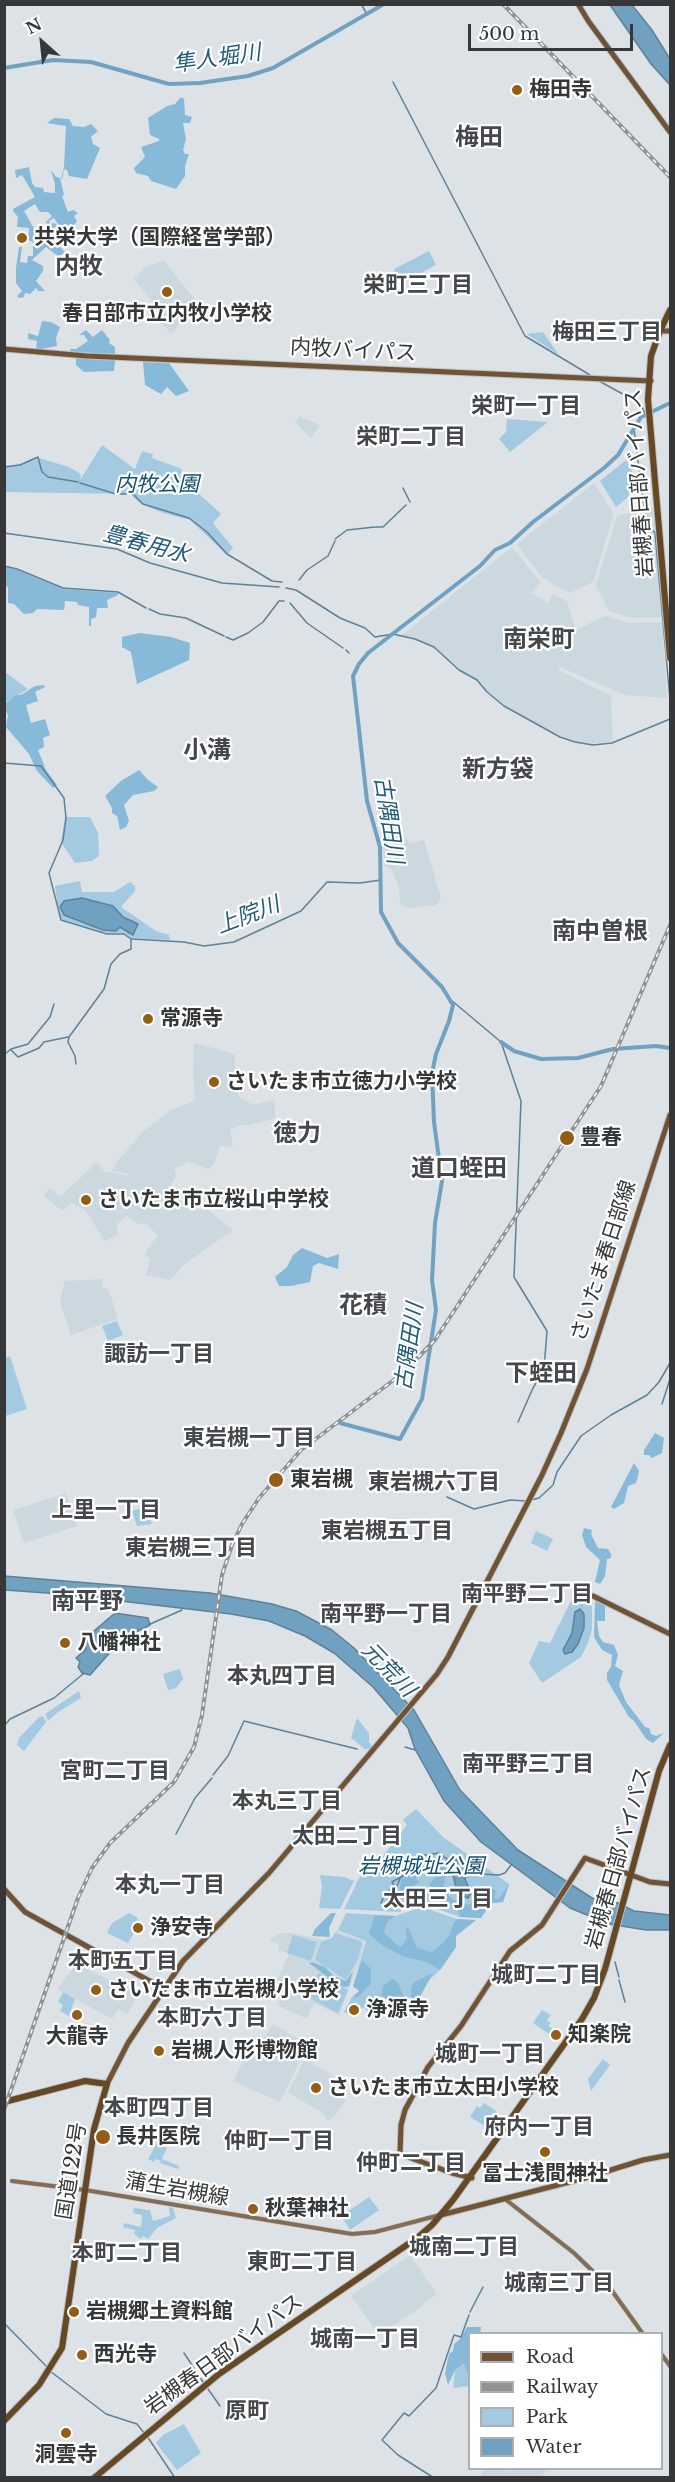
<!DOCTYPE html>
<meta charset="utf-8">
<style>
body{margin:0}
#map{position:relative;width:675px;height:2482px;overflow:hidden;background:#dde2e6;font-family:"Libre Baskerville",serif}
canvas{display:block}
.frame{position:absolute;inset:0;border:6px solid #353738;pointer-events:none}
.legend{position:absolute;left:468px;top:2332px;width:195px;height:138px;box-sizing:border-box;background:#fff;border:2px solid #aeafaf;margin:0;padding:8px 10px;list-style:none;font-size:18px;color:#353738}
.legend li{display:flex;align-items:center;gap:12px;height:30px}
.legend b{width:30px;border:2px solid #aeafaf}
.north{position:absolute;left:12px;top:12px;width:60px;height:60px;-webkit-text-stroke:4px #fff;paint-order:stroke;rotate:333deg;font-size:16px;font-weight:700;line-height:24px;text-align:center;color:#353738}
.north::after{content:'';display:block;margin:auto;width:21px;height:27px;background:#353738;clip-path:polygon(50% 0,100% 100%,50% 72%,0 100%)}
.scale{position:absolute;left:468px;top:24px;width:165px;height:27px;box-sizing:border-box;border:3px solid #353738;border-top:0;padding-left:8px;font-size:18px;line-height:21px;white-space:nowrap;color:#353738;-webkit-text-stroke:4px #fff;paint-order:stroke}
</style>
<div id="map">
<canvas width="675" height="2482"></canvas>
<div class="frame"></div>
<ul class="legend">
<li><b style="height:8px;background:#6f5334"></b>Road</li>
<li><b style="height:8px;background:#909396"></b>Railway</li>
<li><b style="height:16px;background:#a4cae2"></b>Park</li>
<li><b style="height:16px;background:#70a1c0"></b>Water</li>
</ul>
<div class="north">N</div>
<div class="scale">500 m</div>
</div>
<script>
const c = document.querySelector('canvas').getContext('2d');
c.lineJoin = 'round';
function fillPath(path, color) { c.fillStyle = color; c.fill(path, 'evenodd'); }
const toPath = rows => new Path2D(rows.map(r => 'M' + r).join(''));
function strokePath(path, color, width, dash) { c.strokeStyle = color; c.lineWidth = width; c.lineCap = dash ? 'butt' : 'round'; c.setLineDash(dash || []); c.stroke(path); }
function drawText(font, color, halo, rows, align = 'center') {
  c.font = font + ' "Libre Baskerville","Noto Sans JP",serif'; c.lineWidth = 4.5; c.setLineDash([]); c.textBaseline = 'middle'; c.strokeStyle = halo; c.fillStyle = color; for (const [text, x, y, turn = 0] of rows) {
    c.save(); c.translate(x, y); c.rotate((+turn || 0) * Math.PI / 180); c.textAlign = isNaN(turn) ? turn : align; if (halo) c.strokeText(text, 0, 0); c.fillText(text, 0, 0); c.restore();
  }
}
fillPath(toPath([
 [164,261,194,298,175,330,171,333,156,318,160,311,134,279,145,267],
 [300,416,305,420,307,419,320,426,311,438,295,422],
 [594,483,613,512,613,516,593,582,570,593,552,584,540,575,517,544],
 [655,507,662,617,633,618,609,611,596,585,617,516],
 [512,547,541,583,532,593,548,603,553,594,567,601,576,630,605,616,629,623,662,622,667,698,625,695,560,667,558,670,611,696,613,741,589,744,575,742,533,722,498,702,478,682,455,667,440,652,425,643,401,636],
 [401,829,404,838,412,843,424,840,441,898,436,905,408,908,400,904,399,888,392,870,385,866,381,833],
 [194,1043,235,1054,235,1088,239,1097,253,1105,275,1100,275,1118,250,1125,240,1125,230,1130,233,1147,220,1145,214,1165,208,1169,188,1161,180,1167,174,1167,176,1177,164,1194,173,1200,189,1203,198,1210,208,1210,233,1230,186,1263,170,1280,146,1275,150,1258,145,1256,147,1249,158,1236,146,1223,138,1224,127,1216,117,1224,117,1235,105,1241,85,1210,71,1203,62,1211,43,1195,50,1188,60,1196,62,1195,96,1163,105,1172,126,1175,128,1178,127,1187,129,1174,112,1171,115,1164,142,1133,156,1121,169,1111,195,1100,193,1068],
 [103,1279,102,1286,109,1290,118,1319,71,1335,60,1301,65,1281],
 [66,1493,77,1526,24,1543,13,1510],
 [336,1930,363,1940,364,1944,360,1961,339,2015,314,2003,307,2019,277,2005,282,1995,272,1990,289,1954,278,1950,279,1943,271,1942,271,1938,282,1933,292,1933,325,1940,333,1937],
 [78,1962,94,1973,134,1992,131,1996,136,1999,127,2015,119,2009,112,2019,57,1989],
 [273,2024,296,2038,302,2046,306,2048,280,2102,233,2081,245,2058,249,2058,257,2043,261,2043],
 [305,2058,345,2084,339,2095,346,2100,335,2115,328,2121,324,2114,288,2092],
 [410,2255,437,2294,422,2304,423,2306,379,2335,351,2296],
 [484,2468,499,2469,507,2471,520,2469,547,2469,541,2477,480,2477]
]), '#cbd8e0');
fillPath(toPath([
 [429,251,436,265,401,283,394,269],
 [543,332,559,355,527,334],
 [507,419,548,422,510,452,499,439,506,432],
 [102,445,135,469,142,451,153,454,152,458,182,469,180,476,221,514,213,523,233,548,227,555,190,520,163,513,141,504,130,494,5,492,5,466,21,464,36,457,69,467,81,474,80,480],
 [626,460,631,468,635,482,628,497,616,507,600,481],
 [5,672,28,689,5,703],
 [65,817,90,817,98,833,99,856,92,861,75,863,61,842],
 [80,881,82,892,114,892,130,882,135,886,135,891,121,907,156,931,169,935,170,940,131,938,122,933,107,933,63,920,59,915,55,886],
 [117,1321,123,1335,108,1341,102,1326],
 [10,1356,27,1409,5,1416,5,1358],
 [146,1507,152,1524,137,1526,132,1511],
 [536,1531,553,1539,547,1551,531,1543],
 [573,1597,592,1606,592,1629,588,1643,581,1657,542,1683,529,1663,539,1641,550,1643],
 [180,1669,183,1679,176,1688,168,1690,163,1674],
 [79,1691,81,1698,58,1712,48,1721,45,1714],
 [43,1716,46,1722,24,1751,17,1745,19,1738,39,1717],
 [357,1718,369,1733,369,1742,372,1746,370,1749,365,1749,351,1738],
 [416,1809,443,1837,509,1884,503,1902,491,1903,481,1918,460,1917,423,1904,398,1912,344,1909,360,1876,366,1878,407,1825,403,1820],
 [320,1875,344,1877,354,1881,340,1909,319,1908,322,1887],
 [422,1907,460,1920,476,1920,456,1936,456,1947,440,1970,426,1983,414,2008,407,2007,401,2010,381,1996,384,2002,392,2008,386,2016,379,2011,374,2017,363,2007,361,2009,354,2005,349,2014,344,2012,352,1997,359,1991,353,1986,366,1941,338,1930,346,1913,395,1916],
 [129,1913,138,1918,132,1929,135,1931,128,1943,107,1933,112,1923],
 [335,1933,360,1941,362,1944,358,1959,346,1980,315,1960,321,1942,332,1938],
 [293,1935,317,1942,311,1961,287,1953],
 [319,1973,348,1990,338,2013,305,1996],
 [63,1992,75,1999,69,2016,60,2011,63,2005,58,2002],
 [542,2010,551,2015,547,2020,551,2023,548,2026,552,2028,549,2034,533,2023],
 [603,2059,610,2065,591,2091,588,2079],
 [484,2103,496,2111,486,2127,470,2117,477,2106,480,2108],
 [157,2143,167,2148,162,2159,179,2166,178,2169,160,2163,161,2161,156,2159,154,2162,148,2159],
 [369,2197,379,2210,350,2230,341,2216],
 [169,2207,173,2208,176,2218,157,2228,148,2239,143,2236,141,2239,134,2234,135,2230,123,2227,124,2223,141,2227,142,2215,133,2213,134,2208,150,2210,153,2221,170,2216],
 [465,2364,469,2378,469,2386,453,2388,455,2370],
 [184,2424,201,2453,177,2470,156,2443,163,2435]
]), '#a4cae2');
fillPath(toPath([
 [181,97,184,99,185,115,192,117,190,123,183,123,186,139,183,150,185,154,189,154,185,166,185,176,176,189,151,181,148,176,136,173,134,168,145,157,141,147,159,141,159,139,150,135,148,118,167,106,175,104],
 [54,118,69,119,73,126,84,127,91,124,98,131,91,137,93,144,100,148,87,179,69,176,67,170,64,169,62,179,61,178,64,167,66,126,47,123],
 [29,167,32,183,35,187,43,188,44,192,55,193,55,184,51,170,56,177,60,178,64,195,62,196,68,212,73,210,78,213,74,216,77,221,74,225,59,226,54,218,49,221,50,224,55,223,57,227,43,237,41,235,49,227,46,222,52,216,48,212,40,212,35,204,24,211,40,239,51,244,64,236,67,239,59,246,65,252,59,257,46,247,32,260,43,266,43,271,36,281,45,291,38,291,36,288,30,294,25,293,24,297,19,298,17,296,22,291,16,283,16,268,19,247,22,247,20,262,27,263,28,256,33,256,33,242,28,240,29,228,17,227,18,217,13,211,13,209,35,197,22,175,16,178,15,170],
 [42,321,51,322,60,327,56,338,57,346,36,350,37,341,28,339,28,333,38,336],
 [86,330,93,337,102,330,110,340,109,343,115,347,115,354,71,352,70,349,76,349,88,341,84,335,79,335],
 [76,358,115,360,114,371,84,372,76,365],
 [143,362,169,363,189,391,176,396,167,387,161,394,145,385],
 [5,567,17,570,63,589,118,593,118,595,107,600,108,608,97,608,96,617,91,619,91,626,89,626,89,607,78,605,77,602,65,601,64,610,37,609,33,613,24,614,14,604,8,603,8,587,5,586],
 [140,633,171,637,190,643,189,660,137,684,131,652,122,647,122,637],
 [44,685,45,687,35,692,38,701,26,705,31,723,45,719,50,735,43,738,44,747,38,750,46,770,57,785,53,788,37,771,29,754,6,727,8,715,5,710,5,704,16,695,21,695,35,686],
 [139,770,148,780,158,787,154,791,133,795,124,805,129,821,126,827,120,830,117,816,112,813,112,808,105,796,121,781],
 [302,1248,327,1258,339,1254,338,1269,319,1263,313,1266,310,1282,291,1286,279,1286,275,1277,287,1267,293,1255],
 [655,1433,664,1438,662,1453,652,1458,649,1455,644,1455,644,1450],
 [634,1463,639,1471,636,1483,628,1486,624,1503,614,1509,611,1507],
 [584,1528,592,1530,591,1534,598,1548,608,1549,611,1554,611,1558,607,1559,605,1576,600,1584,595,1582,600,1560,586,1547,582,1535],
 [595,1601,605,1606,605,1621,597,1621,599,1636,603,1642,614,1645,618,1655,615,1666,623,1671,619,1685,626,1702,645,1727,649,1728,651,1734,656,1736,664,1733,653,1743,646,1739,634,1721,629,1717,607,1680,607,1673,611,1667,612,1655,602,1650,594,1637],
 [423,1854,434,1854,434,1856,422,1865,416,1879,420,1883,417,1883,403,1894,398,1893,402,1878,410,1873,415,1861],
 [441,1855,443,1858,442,1863,450,1870,445,1876,444,1889,436,1892,429,1885,439,1872,430,1860],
 [509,1884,503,1902,491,1903,481,1918,461,1917,458,1911,437,1898,445,1891,452,1899,469,1905,490,1887,496,1891,494,1897,498,1900],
 [331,1913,336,1913,329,1928,330,1937,312,1936,315,1929],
 [375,1915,395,1916,387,1922,384,1933,397,1945,401,1947,407,1939,406,1928,408,1927,417,1948,432,1952,443,1943,450,1934,454,1922,458,1919,476,1920,456,1936,456,1947,440,1970,427,1962,405,1957,385,1947,371,1936,369,1933],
 [362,1960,371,1969,371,1983,358,1997,353,1997,359,1991,353,1986],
 [312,1962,325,1967,335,1977,346,1981,353,1971,349,1986,344,1987,326,1976,309,1963],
 [433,1973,414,2008,411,2008,411,1989,413,1983],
 [393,1979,398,1983,406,2002,407,2007,401,2010,381,1995,383,1986],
 [467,2327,481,2327,480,2333,470,2334,469,2376,464,2364,455,2370,448,2385,445,2373,449,2354,453,2351,454,2344,460,2339]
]), '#87b9d9');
const water = toPath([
 [610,5,632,5,652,30,670,59,670,85,651,64,610,5],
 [82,898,113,906,123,917,138,924,133,935,120,927,116,931,103,930,64,915,60,907,64,901,82,898],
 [4,1576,210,1593,272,1604,296,1611,332,1630,354,1648,414,1710,460,1790,518,1850,592,1898,618,1903,634,1911,670,1915,670,1930,646,1930,609,1924,570,1908,481,1842,444,1801,415,1749,408,1728,373,1687,334,1653,305,1636,269,1621,231,1614,61,1594,5,1590,4,1576],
 [580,1609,584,1614,584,1628,578,1644,572,1652,565,1654,563,1650,572,1633,575,1612,580,1609],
 [115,1613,148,1618,150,1625,122,1639,90,1675,82,1673,78,1667,80,1662,76,1658,86,1649,81,1642,115,1613],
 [453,1857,468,1871,465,1879,471,1893,468,1898,462,1896,457,1891,453,1875,455,1870,445,1863,447,1859,453,1857]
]);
fillPath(water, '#70a1c0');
strokePath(water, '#5e8197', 1.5);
strokePath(toPath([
 [361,4,367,14],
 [393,82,525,336,590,375],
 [599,381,641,404,645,414],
 [634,429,646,523,655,533,670,700],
 [4,467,20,465,38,457,42,472,48,477,78,482],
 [80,483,116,494,133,494,143,504,189,518,207,532,227,554,272,581,282,582],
 [403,488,410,502],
 [376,527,383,527,406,505],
 [4,533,117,549,150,563,222,583,279,587],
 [335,539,347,530,375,527],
 [4,566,17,569,63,588,118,592,146,608],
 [299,580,307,570,328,556,335,541],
 [286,588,296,590,340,618,365,628,375,637,393,634,415,639,434,647,459,670,477,680,487,692,504,706,560,737,575,742,593,745,612,743,670,719],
 [290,603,307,623,343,648],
 [149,609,160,614,186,618,224,636],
 [226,637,233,640,248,633,263,622,279,601,284,601],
 [346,650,349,653],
 [4,763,41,766,64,798,66,818,63,840,49,873,61,920,107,934,124,934,131,939],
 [132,939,184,942,204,946,234,942,301,911,327,882,360,883,381,880],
 [451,1000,501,1042,521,1101,514,1277,547,1331,544,1369,533,1388,518,1422],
 [11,1050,18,1057,39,1048,44,1042,68,1037],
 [4,1055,11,1049,28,1044,50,1017,54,1004],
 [76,1064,75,1056,68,1042,69,1037,104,989,111,964,120,954,131,949,131,940],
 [662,1404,670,1379],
 [447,1497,474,1509,510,1500,526,1501],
 [531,1500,539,1498,553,1485,557,1472,581,1436,611,1415,647,1395,659,1382,670,1363],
 [148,1625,182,1610],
 [670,1721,670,1734],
 [4,1726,10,1719,54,1698,83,1674],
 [405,1747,415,1750],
 [213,1775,228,1756,244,1721,357,1749],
 [176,1834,195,1798,212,1778],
 [420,1856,439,1853,447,1859],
 [468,1871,471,1869,480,1874,499,1875,505,1873,511,1865],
 [390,1890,396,1888,400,1879],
 [381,1903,385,1894,394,1886,392,1882,403,1876,410,1868],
 [615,1962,619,1977],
 [619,1980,625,2002],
 [470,2312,483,2287],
 [4,2323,47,2367],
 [184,2353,203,2382],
 [50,2371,106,2414,137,2424,144,2433],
 [208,2389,220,2406],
 [147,2436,175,2478],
 [434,2478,398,2455,382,2440,404,2413,409,2416,436,2388,454,2335,461,2337,469,2315]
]), '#5e8197', 1.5);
strokePath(toPath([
 [4,68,53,60,91,62,169,84,200,83,248,76,273,68,384,4],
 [501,1042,514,1051,541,1059,578,1058,613,1049,656,1046,670,1048],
 [340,1423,400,1439,422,1399,436,1310,432,1280,435,1223,442,1181,434,1122,432,1073,436,1054,449,1021,453,1005,442,987,398,943,381,912,380,847,367,801,353,676,359,664,368,653,480,566,495,550,510,543,533,522,604,468,618,455,641,417,670,403]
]), '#70a1c0', 4);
const secondary = toPath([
 [12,2181,85,2190,352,2234,375,2232,440,2215],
 [505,2199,574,2253,610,2288,643,2334],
 [662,2355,670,2366]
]);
const primary = toPath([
 [578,4,589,22,670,132],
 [660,331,670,331],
 [4,349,87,356,651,381],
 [593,1596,670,1634],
 [4,1889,25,1912,164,1989],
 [107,2084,128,2043,183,1961,269,1873,437,1674,448,1657,542,1475,561,1433,587,1369,670,1115],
 [472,2178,452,2173,400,2154,401,2125,405,2110,428,2067,461,2026,510,1951,542,1925,585,1858,650,1882,670,1884],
 [441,2215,585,2178,643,2160,670,2155]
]);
const trunk = toPath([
 [670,310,660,331,651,356,648,399,670,658],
 [4,2102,85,2081,107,2084,94,2129,62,2348,39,2385,4,2421],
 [94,2478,219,2374,417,2238,432,2225,453,2200,582,2019,594,1998,605,1969,659,1771,670,1745]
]);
strokePath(secondary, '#bbc0c3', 5);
strokePath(primary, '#bbc0c3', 7);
strokePath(trunk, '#bbc0c3', 8);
strokePath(secondary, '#856d55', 4);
strokePath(primary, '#6f5334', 5);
strokePath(trunk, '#664824', 6);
const rail = toPath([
 [503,4,670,177],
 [4,2110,78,1898,92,1868,110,1843,174,1782,194,1747,202,1715,222,1575,232,1545,242,1524,259,1498,301,1450,403,1373,435,1340,601,1086,670,925]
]);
strokePath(rail, '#909396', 4);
strokePath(rail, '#fff', 1.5, [4.5]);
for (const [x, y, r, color] of [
 [517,90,6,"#935d14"],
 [22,238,6,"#935d14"],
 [167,292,6,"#935d14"],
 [148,1019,6,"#935d14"],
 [214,1082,6,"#935d14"],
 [567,1138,8,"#935d14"],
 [86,1200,6,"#935d14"],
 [276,1480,8,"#935d14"],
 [65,1643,6,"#935d14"],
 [138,1928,6,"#935d14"],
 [96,1990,6,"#935d14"],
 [354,2010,6,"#935d14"],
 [77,2015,6,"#935d14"],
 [556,2035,6,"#935d14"],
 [159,2051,6,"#935d14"],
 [316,2088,6,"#935d14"],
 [103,2137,8,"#935d14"],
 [545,2152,6,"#935d14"],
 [253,2209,6,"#935d14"],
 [74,2312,6,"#935d14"],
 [82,2355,6,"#935d14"],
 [66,2433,6,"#935d14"]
]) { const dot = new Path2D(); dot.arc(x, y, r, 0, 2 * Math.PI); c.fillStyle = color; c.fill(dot); strokePath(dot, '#fff', 2); }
drawText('bold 21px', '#353738', '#fff', [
 ["梅田寺",529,90],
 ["共栄大学（国際経営学部）",34,238],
 ["春日部市立内牧小学校",167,314,"center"],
 ["常源寺",160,1019],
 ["さいたま市立徳力小学校",226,1082],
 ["豊春",580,1138],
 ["さいたま市立桜山中学校",98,1200],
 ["東岩槻",290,1480],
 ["八幡神社",77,1643],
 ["浄安寺",150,1928],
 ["さいたま市立岩槻小学校",108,1990],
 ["浄源寺",366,2010],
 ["知楽院",568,2035],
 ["大龍寺",77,2037,"center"],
 ["岩槻人形博物館",171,2051],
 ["さいたま市立太田小学校",328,2088],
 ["長井医院",116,2137],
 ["冨士浅間神社",545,2174,"center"],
 ["秋葉神社",265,2209],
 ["岩槻郷土資料館",86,2312],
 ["西光寺",94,2355],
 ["洞雲寺",66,2455,"center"]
], 'left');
drawText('21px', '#353738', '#fff', [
 ["内牧バイパス",353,351,3],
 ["岩槻春日部バイパス",640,483,-94],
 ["さいたま春日部線",604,1261,-72],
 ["岩槻春日部バイパス",619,1858,-74],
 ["国道122号",72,2171,-81],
 ["蒲生岩槻線",177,2190,10],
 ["岩槻春日部バイパス",224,2355,-36]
]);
drawText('italic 21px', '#125070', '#fff', [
 ["内牧公園",157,485],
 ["岩槻城址公園",421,1867]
]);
drawText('italic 22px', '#1f5a7a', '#fff', [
 ["隼人堀川",217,59,-8],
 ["豊春用水",146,545,15],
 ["古隅田川",388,820,81],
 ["上院川",248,916,-21],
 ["古隅田川",410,1347,-82],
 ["元荒川",388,1670,46]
]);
drawText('bold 22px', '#44484b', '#fff', [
 ["栄町三丁目",418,286],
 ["梅田三丁目",607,333],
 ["栄町一丁目",526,407],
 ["栄町二丁目",411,438],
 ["諏訪一丁目",159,1355],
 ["東岩槻一丁目",249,1439],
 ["東岩槻六丁目",434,1483],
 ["上里一丁目",106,1511],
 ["東岩槻五丁目",387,1532],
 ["東岩槻三丁目",191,1549],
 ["南平野二丁目",527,1595],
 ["南平野一丁目",386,1615],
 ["本丸四丁目",282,1677],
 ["南平野三丁目",528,1765],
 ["宮町二丁目",115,1772],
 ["本丸三丁目",287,1802],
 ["太田二丁目",347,1837],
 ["本丸一丁目",170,1886],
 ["太田三丁目",438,1900],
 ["本町五丁目",123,1962],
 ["城町二丁目",546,1976],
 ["本町六丁目",212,2019],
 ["城町一丁目",490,2055],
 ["本町四丁目",159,2109],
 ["府内一丁目",539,2128],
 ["仲町一丁目",279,2142],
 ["仲町二丁目",411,2164],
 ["城南二丁目",464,2248],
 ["本町二丁目",127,2254],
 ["東町二丁目",302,2263],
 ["城南三丁目",559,2284],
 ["城南一丁目",365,2340],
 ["原町",247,2412]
]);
drawText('bold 24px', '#44484b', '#fff', [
 ["梅田",479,138],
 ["内牧",79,267],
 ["南栄町",539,640],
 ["小溝",207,751],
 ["新方袋",498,770],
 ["南中曽根",600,932],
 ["徳力",297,1134],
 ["道口蛭田",459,1169],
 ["花積",363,1306],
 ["下蛭田",541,1374],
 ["南平野",87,1602]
]);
</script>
